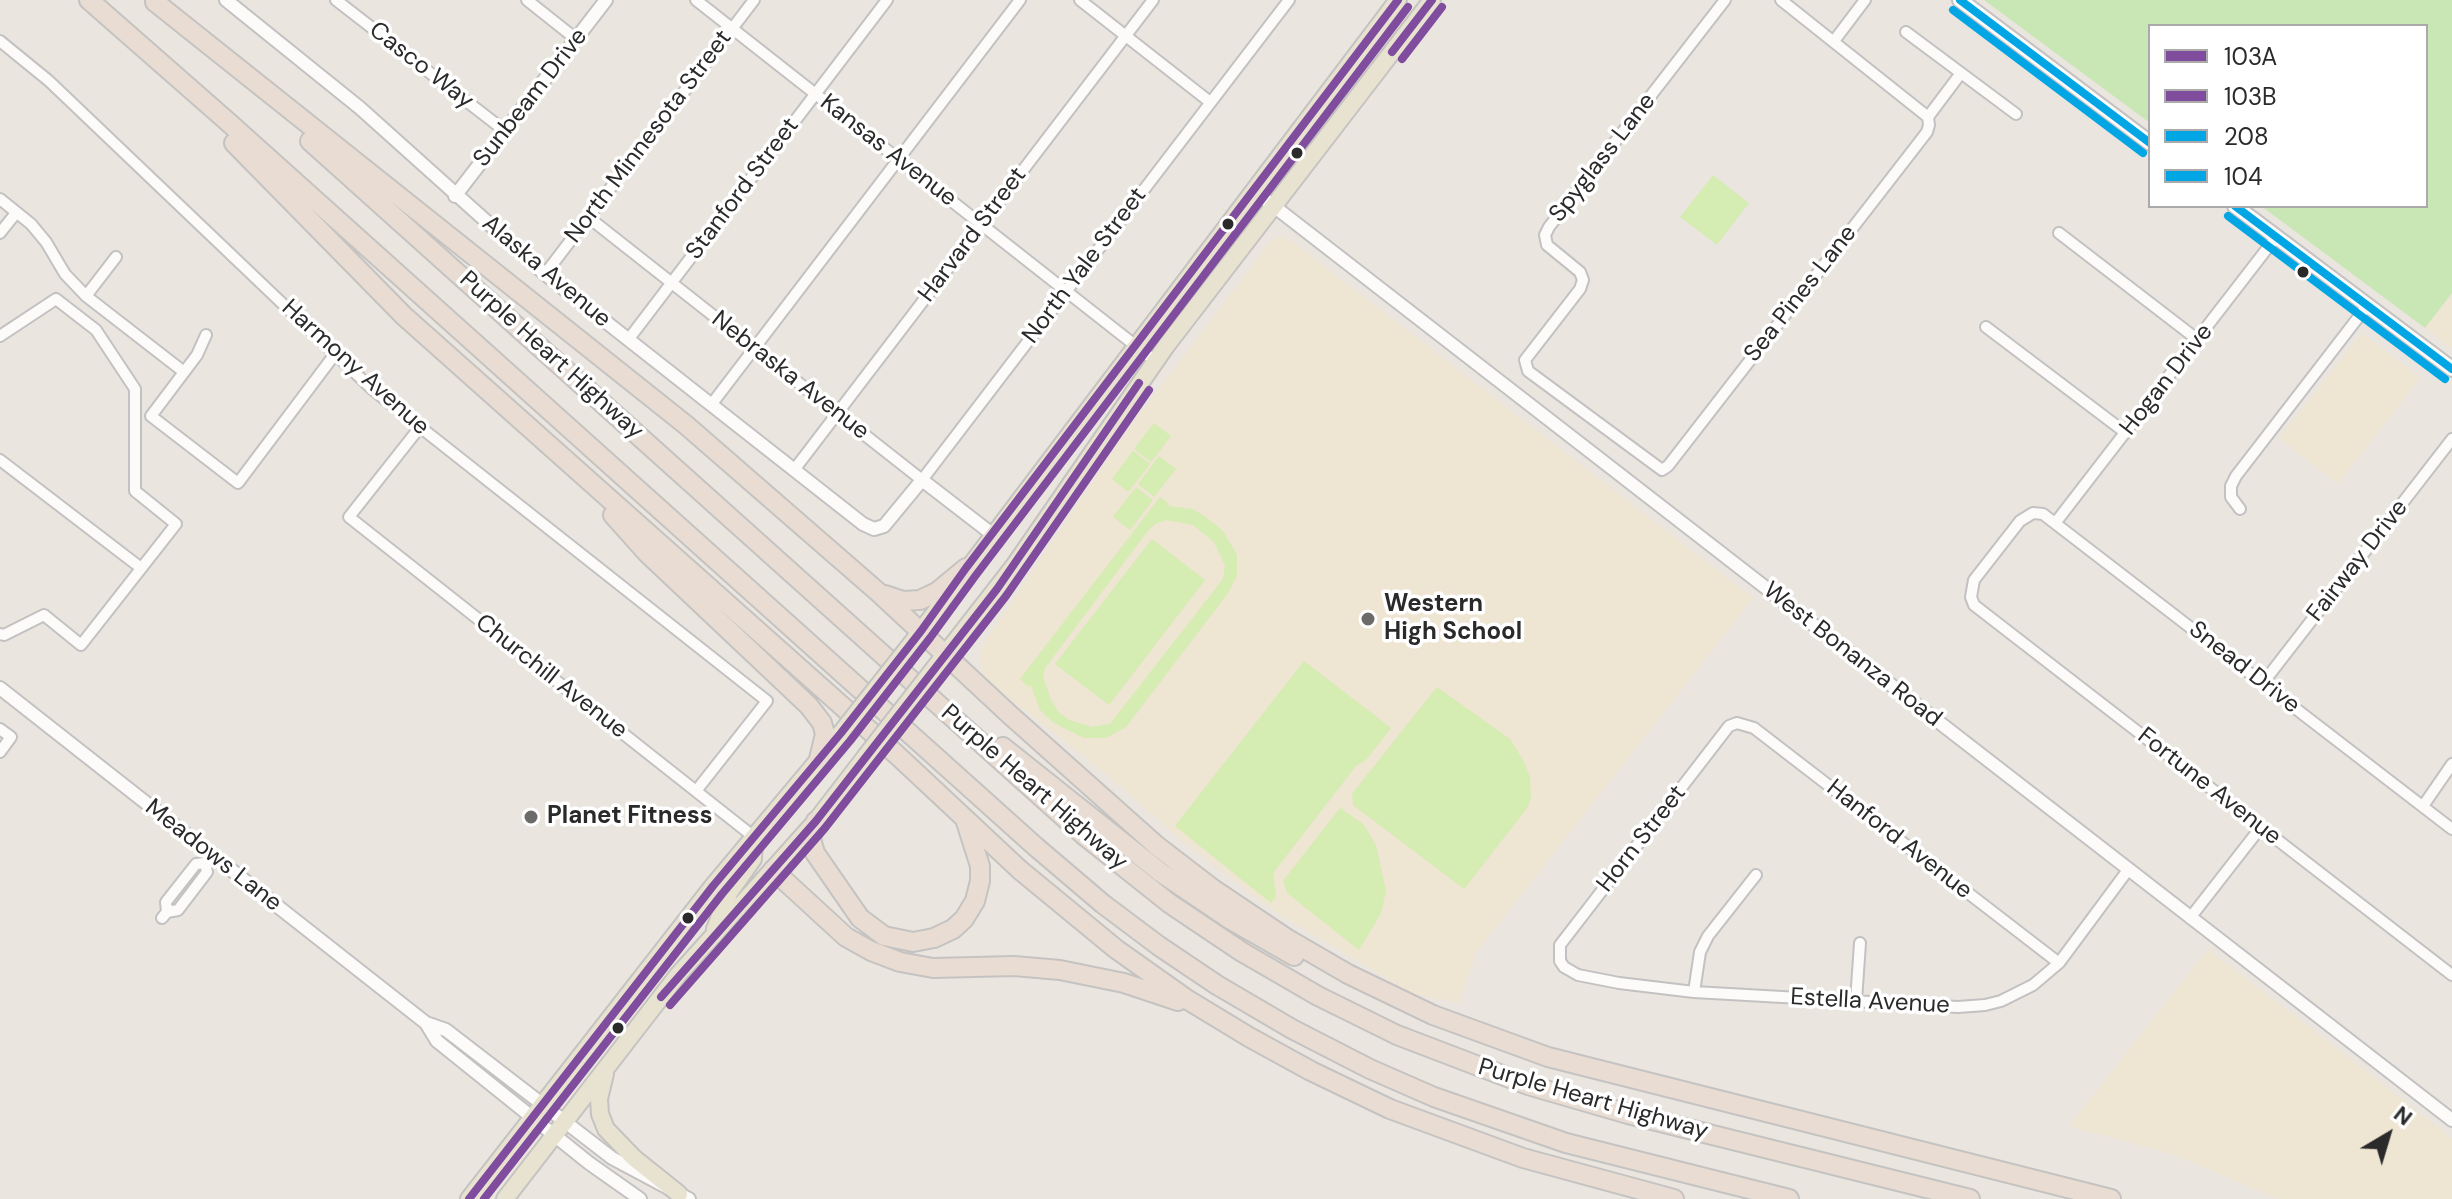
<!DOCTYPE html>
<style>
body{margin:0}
#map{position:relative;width:2452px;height:1199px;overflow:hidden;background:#eae5df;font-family:"DM Sans",sans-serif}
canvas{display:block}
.legend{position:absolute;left:2148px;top:24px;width:280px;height:184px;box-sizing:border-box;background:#fff;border:2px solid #aaa;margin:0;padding:10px 14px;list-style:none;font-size:24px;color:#2a2a2a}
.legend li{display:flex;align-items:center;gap:16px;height:40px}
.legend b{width:40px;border:2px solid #aaa}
.north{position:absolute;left:2348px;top:1095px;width:80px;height:80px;-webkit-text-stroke:6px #fff;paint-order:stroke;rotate:38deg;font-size:22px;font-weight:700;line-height:32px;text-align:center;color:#2a2a2a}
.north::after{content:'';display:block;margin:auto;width:28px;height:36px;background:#2a2a2a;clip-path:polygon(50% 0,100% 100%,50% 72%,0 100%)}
</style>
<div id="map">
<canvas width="2452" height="1199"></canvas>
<ul class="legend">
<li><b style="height:10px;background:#804c9e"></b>103A</li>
<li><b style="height:10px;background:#804c9e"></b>103B</li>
<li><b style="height:10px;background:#02a6e5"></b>208</li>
<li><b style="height:10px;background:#02a6e5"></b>104</li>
</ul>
<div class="north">N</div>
</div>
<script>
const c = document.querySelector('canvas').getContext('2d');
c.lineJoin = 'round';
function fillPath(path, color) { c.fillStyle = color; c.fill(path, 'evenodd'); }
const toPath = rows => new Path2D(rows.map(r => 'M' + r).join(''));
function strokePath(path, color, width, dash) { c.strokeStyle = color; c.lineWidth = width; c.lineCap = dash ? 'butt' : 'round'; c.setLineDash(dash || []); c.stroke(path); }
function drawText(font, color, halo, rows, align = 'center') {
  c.font = font + ' "DM Sans",sans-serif'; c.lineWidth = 7; c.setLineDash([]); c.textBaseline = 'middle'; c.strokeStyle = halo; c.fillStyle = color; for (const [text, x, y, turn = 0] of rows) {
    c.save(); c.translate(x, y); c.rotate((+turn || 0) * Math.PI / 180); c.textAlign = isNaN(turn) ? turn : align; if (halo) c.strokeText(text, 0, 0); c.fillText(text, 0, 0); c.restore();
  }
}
fillPath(toPath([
 [1279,236,1293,242,1753,598,1476,953,1459,1003,1413,994,1272,910,1176,836,1110,777,999,690,983,673,979,657,986,640,1124,435,1270,242],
 [2452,293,2452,348,2425,328],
 [2362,333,2420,378,2338,484,2279,438],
 [2208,949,2452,1138,2452,1199,2278,1199,2172,1154,2069,1126]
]), '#eee5d3');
fillPath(toPath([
 [1984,0,2452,0,2452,293,2425,328,2261,206,2426,206,2426,26,2150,26,2150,123]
]), '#c9e7b5');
fillPath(toPath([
 [1713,175,1749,203,1717,245,1680,217],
 [1154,423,1171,436,1151,462,1134,449],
 [1133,451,1150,464,1128,492,1112,479],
 [1159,456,1176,469,1154,497,1138,484],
 [1136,487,1153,500,1130,530,1113,517],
 [1160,497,1169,504,1168,506,1192,509,1203,515,1223,531,1237,555,1237,576,1228,593,1126,727,1106,738,1084,738,1054,723,1040,710,1031,685,1028,687,1020,679],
 [1166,520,1193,525,1214,542,1225,565,1223,579,1110,724,1092,727,1069,720,1058,712,1051,700,1043,676,1045,668,1147,532,1155,524],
 [1152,539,1205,580,1109,705,1055,664],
 [1304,661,1391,728,1366,760,1356,766,1273,873,1276,896,1271,903,1175,826],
 [1437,687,1510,739,1523,760,1530,777,1531,798,1527,808,1464,889,1353,805,1352,794],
 [1340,808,1363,824,1376,845,1386,891,1381,913,1359,950,1287,893,1283,881]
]), '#d5ecb2');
const minor = toPath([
 [336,0,505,131],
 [527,0,576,39],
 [696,0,1155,361],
 [1080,0,1210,102],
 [1725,0,1549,227,1545,235,1547,245,1580,272,1583,280,1580,289,1525,360,1528,371,1662,470,1668,466,1927,132,1929,125,1928,117,1781,0],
 [1906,32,2016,114],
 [0,41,49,81,372,389,767,701,696,791],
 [1834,41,1865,0],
 [1928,117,1961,73],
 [0,199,31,224,46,242,65,274,86,296,184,372],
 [588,217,922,480,1289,0],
 [0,233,16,213],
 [2059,233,2198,340],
 [545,274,754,0],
 [86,296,116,257],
 [1986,327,2126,433],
 [206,335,197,355,151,416,238,483,335,354],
 [0,336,56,299,96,330,135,389,135,491,176,524,81,645,44,615,4,635,0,634],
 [628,340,887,0],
 [711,405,1020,0],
 [420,427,349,517,754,837],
 [0,460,141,568],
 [794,470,1153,0],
 [2240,509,2231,497,2231,486,2236,476,2367,306],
 [2056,522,2276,237],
 [2263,683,2452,439],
 [0,729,11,737,0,752],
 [2423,806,2452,764],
 [2452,829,2043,514,2033,513,2020,521,1974,580,1971,597,1974,605,2452,975],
 [167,912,178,910,207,872,205,863],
 [162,918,167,912,166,902,196,864,205,863,212,855],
 [2190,918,2261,827],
 [2059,963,1754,728,1737,723,1729,726,1560,945,1560,961,1564,967,1578,975,1619,983,1694,992,1958,1007,1985,1005,2001,1001,2033,985,2059,963,2128,870],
 [1694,992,1700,952,1708,936,1756,875],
 [1856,1001,1860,943]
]);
const tertiary = toPath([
 [226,0,360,108,545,274,863,524,874,529,884,526,922,480,992,534],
 [1253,190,2452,1120],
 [455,196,606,0],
 [0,688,426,1023,437,1041,589,1163,640,1199],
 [426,1023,446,1030,612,1158,689,1199]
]);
const secondary = toPath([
 [1960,0,2150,143],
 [2235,206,2452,369]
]);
const primary = toPath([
 [915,639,1398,0],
 [940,661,1014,566,1166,346,1432,0],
 [715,929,729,893,753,859,754,837],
 [605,1074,599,1099,600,1114,606,1129,634,1158,679,1194],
 [469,1199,713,886,841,733],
 [505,1199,678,975,816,821,866,756]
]);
const motorway = toPath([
 [89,0,227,121,1036,847,1103,904,1159,946,1217,985,1292,1029,1370,1069,1434,1097,1566,1143,1789,1199],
 [155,2,686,425,878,592,1009,714,1157,846,1213,889,1286,938,1348,974,1433,1015,1548,1057,2111,1199],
 [310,141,1086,837,1169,903,1242,952,1318,996,1397,1035,1528,1085,1628,1114,1970,1199],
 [234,143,404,316,897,755,1020,870,1116,949,1188,1000,1249,1037,1311,1071,1390,1109,1523,1158,1674,1199],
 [613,515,647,553,809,706,822,723,825,734,819,759],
 [885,595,903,601,920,600,937,592,966,568],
 [1003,747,1160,872,1231,920,1294,956],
 [816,821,811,839,815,853,860,918,884,936,913,942,934,938,953,929,964,919,975,901,980,881,980,866,966,822],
 [773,870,846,937,871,951,900,962,933,968,1014,966,1060,970,1124,983,1178,1001]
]);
strokePath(minor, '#c3c1c1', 14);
strokePath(tertiary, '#c3c1c1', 16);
strokePath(secondary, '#c3c1c1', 18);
strokePath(primary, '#c5c3c1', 20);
strokePath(motorway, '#c5c3c1', 22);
strokePath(minor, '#fcfbfa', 10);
strokePath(tertiary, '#fcfbfa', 12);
strokePath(secondary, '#fcfbfa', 14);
strokePath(primary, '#e8e3d1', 16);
strokePath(motorway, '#e9ddd3', 18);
const primaryBridge = toPath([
 [841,733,915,639],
 [866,756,940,661]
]);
strokePath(primaryBridge, '#c5c3c1', 20, []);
strokePath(primaryBridge, '#e8e3d1', 16);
strokePath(toPath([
 [1392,52,1432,0],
 [661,997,816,821,997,589,1139,383],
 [469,1199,713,886,841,733,921,631,966,568,1398,0]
]), '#804c9e', 8);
strokePath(toPath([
 [1402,59,1442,7],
 [670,1005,825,828,1006,596,1149,390],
 [484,1199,722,894,850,741,930,638,976,575,1408,7]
]), '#804c9e', 8);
strokePath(toPath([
 [1960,0,2150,143],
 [2235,206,2452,369]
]), '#02a6e5', 8);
strokePath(toPath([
 [1953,10,2143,153],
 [2228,216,2445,379]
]), '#02a6e5', 8);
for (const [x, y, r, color] of [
 [1297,153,7,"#2a2a2a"],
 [1228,224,7,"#2a2a2a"],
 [2303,272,7,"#2a2a2a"],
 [1368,619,8,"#6d6b69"],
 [531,817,8,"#6d6b69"],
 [688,918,7,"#2a2a2a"],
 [618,1028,7,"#2a2a2a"]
]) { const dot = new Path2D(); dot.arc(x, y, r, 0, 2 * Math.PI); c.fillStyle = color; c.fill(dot); strokePath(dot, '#fff', 3); }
drawText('24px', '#2a2a2a', '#fff', [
 ["Casco Way",421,66,38],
 ["Sunbeam Drive",531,98,-52],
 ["North Minnesota Street",649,137,-53],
 ["Kansas Avenue",888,151,38],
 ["Spyglass Lane",1603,158,-52],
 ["Stanford Street",743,189,-53],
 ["Harvard Street",973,235,-53],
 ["North Yale Street",1085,266,-53],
 ["Alaska Avenue",546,272,40],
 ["Sea Pines Lane",1801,294,-52],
 ["Purple Heart Highway",551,356,42],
 ["Harmony Avenue",355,368,42],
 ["Nebraska Avenue",790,376,38],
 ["Hogan Drive",2167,380,-52],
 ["Fairway Drive",2358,561,-52],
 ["West Bonanza Road",1852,655,38],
 ["Snead Drive",2244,668,38],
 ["Churchill Avenue",551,677,38],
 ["Fortune Avenue",2209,787,38],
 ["Purple Heart Highway",1034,788,41],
 ["Horn Street",1642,839,-52],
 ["Hanford Avenue",1899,840,38],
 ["Meadows Lane",213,856,38],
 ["Estella Avenue",1870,1002,3],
 ["Purple Heart Highway",1593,1100,16]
]);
drawText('bold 24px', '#2a2a2a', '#fff', [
 ["Western",1384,605],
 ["High School",1384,633],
 ["Planet Fitness",547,817]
], 'left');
</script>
